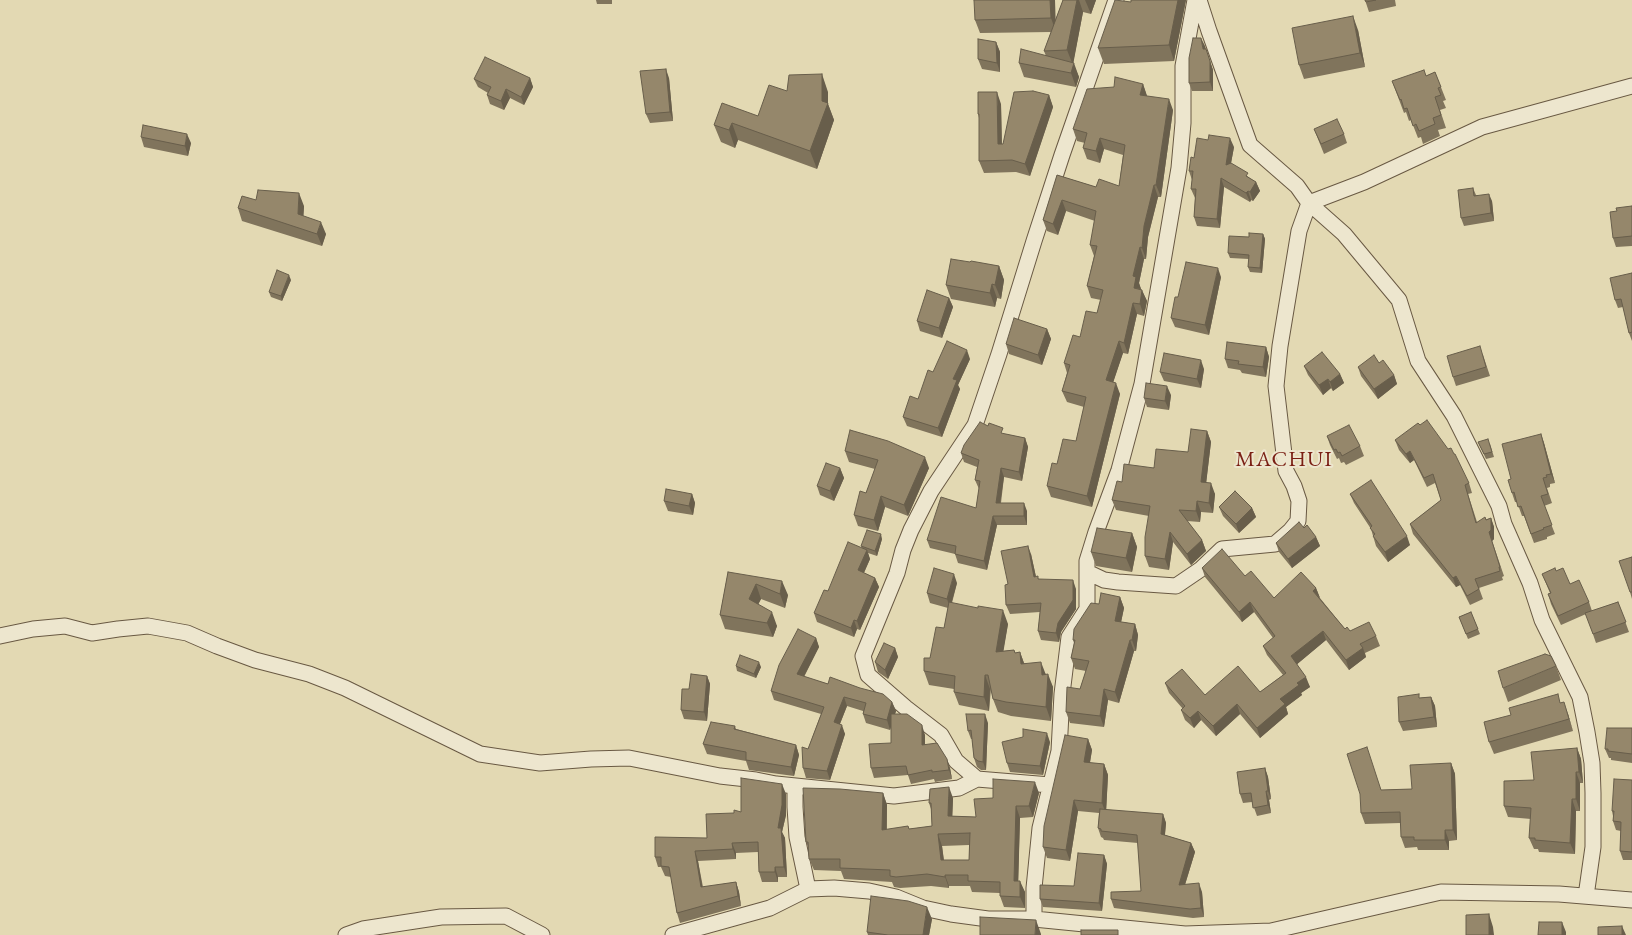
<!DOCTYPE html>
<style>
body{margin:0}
canvas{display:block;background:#e3d9b3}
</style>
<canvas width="1632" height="935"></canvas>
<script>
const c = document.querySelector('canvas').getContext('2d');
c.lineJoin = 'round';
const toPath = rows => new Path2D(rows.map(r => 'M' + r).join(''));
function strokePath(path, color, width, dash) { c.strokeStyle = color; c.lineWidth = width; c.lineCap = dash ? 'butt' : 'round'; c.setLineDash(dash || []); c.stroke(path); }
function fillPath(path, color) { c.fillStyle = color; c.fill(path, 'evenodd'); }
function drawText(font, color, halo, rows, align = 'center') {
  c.font = font + ' "EB Garamond",serif'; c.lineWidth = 4; c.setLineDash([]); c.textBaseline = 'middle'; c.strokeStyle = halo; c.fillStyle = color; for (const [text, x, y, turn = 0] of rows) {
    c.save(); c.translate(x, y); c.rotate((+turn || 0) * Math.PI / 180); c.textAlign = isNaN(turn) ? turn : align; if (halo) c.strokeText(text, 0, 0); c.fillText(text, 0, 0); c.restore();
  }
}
const minor = toPath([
 [1199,0,1209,31,1250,145,1297,186,1309,203,1344,234,1399,300,1418,361,1454,416,1499,506,1504,524,1530,583,1542,620,1580,697,1587,732,1592,763,1593,793,1593,847,1586,896],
 [1087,572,1104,580,1118,582,1176,586,1201,569,1222,549,1275,544,1290,531,1298,521,1299,501,1294,486,1286,471,1276,386,1280,346,1299,231,1309,203,1364,182,1482,127,1632,86],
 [0,636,33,629,65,626,92,633,118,629,148,626,187,633,217,646,255,660,309,674,345,688,480,754,540,763,591,759,629,758,720,776,756,780,776,784,894,796,959,788,977,779],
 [1050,785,977,779,956,761,941,735,906,708,868,675,863,656,897,573,903,550,911,530,931,491,975,425,999,354,1034,241,1062,155,1116,0],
 [795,786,795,807,797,837,808,889],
 [1034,919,1034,888,1040,828,1059,751,1062,694,1069,637,1087,609,1087,561,1096,532,1119,470,1142,384,1179,168,1183,123,1183,66,1195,0],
 [346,935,363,929,441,917,506,916,542,935],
 [673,935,770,908,808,889,834,888,869,891,896,897,923,908,951,914,988,919,1034,919,1185,934,1271,931,1441,892,1559,894,1632,900]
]);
strokePath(minor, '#695943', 17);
strokePath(minor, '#ede6ce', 15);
fillPath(toPath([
 [596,0,612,0,612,4,597,4],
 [1055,0,1055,21,1063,0,1096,0,1091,14,1083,12,1073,63,1079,77,1076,87,1024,77,1019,63,1046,56,1044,51,1051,32,980,33,975,20],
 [1131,0,1186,0,1174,61,1104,64,1098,48,1131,2],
 [1365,0,1395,0,1396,6,1369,12],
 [1358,30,1365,67,1304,79,1299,65],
 [996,42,1000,52,1000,72,982,69,978,59],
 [1205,46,1213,70,1213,91,1192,91,1189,83],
 [1435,72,1446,100,1443,101,1446,108,1440,110,1446,128,1438,130,1440,136,1423,144,1421,137,1418,138,1411,120,1409,121,1406,112,1404,113,1392,81,1426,76],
 [530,78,533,87,524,105,510,98,504,110,490,104,487,95,488,93,478,87,474,79],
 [669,78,673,121,650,123,646,114],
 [1143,84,1147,96,1173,110,1161,197,1158,197,1148,237,1146,259,1144,259,1139,283,1141,289,1147,301,1144,316,1137,314,1128,354,1123,353,1113,382,1120,394,1092,507,1051,497,1047,486,1057,464,1076,441,1084,407,1067,402,1062,391,1067,373,1064,363,1080,337,1097,313,1101,300,1091,298,1087,286,1094,256,1090,245,1095,221,1066,211,1058,235,1047,231,1043,220,1057,175,1096,187,1119,186,1123,155,1104,149,1100,163,1087,159,1083,148,1085,143,1077,141,1073,129,1114,87],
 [787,91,828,92,828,104,834,120,817,169,738,140,735,148,721,142,714,125,758,116],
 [1049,95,1053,107,1030,176,1016,172,984,173,979,161,979,118,978,114,1001,104,1002,144,1003,144],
 [1314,129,1344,134,1347,143,1324,154],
 [141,137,191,143,188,156,144,147],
 [1234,147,1231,163,1251,179,1256,182,1260,191,1253,201,1251,200,1250,202,1224,187,1220,228,1197,226,1194,217,1195,198,1191,189,1192,180,1189,171,1194,158],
 [1473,188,1476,195,1492,201,1494,221,1464,226,1461,218],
 [256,200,304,206,303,216,326,234,322,246,242,221,238,208],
 [1632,206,1632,246,1616,247,1613,238,1617,211],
 [1263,234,1265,239,1262,273,1250,272,1248,267,1249,259,1230,258,1228,253,1249,237],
 [970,262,999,266,1004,280,1001,299,997,298,995,307,951,299,946,285],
 [1632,273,1632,341,1629,333,1623,307,1618,308,1615,300],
 [1221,277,1209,335,1175,327,1171,318,1178,297],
 [291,280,282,301,271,297,269,292],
 [949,298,953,307,942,338,920,331,917,321],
 [1047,329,1051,339,1042,365,1009,354,1006,344],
 [1266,347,1269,357,1266,377,1242,373,1240,370,1228,368,1225,359],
 [1483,355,1490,376,1456,386,1453,377],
 [970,359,958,385,960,389,942,437,907,426,903,417,918,399,933,372],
 [1304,366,1340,374,1344,383,1333,391,1331,388,1323,395,1308,375],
 [1358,367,1394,375,1397,384,1378,399,1361,376],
 [1204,369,1201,388,1164,381,1160,372],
 [1171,395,1169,410,1147,407,1144,398],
 [1207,431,1211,442,1206,483,1215,494,1213,513,1201,512,1200,522,1187,521,1202,540,1206,551,1191,565,1173,542,1169,570,1149,567,1145,556,1149,516,1116,510,1112,500,1122,482,1188,452],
 [1005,434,1025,438,1028,447,1022,481,1004,477,1001,503,1027,511,1027,525,997,525,987,570,958,563,955,554,930,548,927,540,976,508,979,489,975,480,977,467,964,462,961,453],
 [1541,434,1544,443,1555,483,1550,484,1550,487,1547,488,1552,503,1544,506,1555,534,1547,537,1547,539,1534,543,1524,516,1522,516,1517,502,1515,502,1512,493,1511,479],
 [1327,436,1360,446,1364,456,1346,465,1344,462,1341,463,1339,458,1337,459,1330,445],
 [1395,440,1469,483,1472,493,1468,494,1477,522,1491,518,1494,527,1494,539,1492,541,1504,576,1502,577,1503,580,1479,588,1483,599,1470,605,1460,585,1456,587,1413,534,1410,524,1441,500,1435,483,1427,487,1414,460,1410,463,1399,450],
 [1478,442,1490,444,1494,457,1486,459],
 [845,451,929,468,908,516,885,507,878,531,858,526,854,515,866,493,875,469,849,462],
 [840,468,844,478,834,501,820,495,817,486],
 [692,494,695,503,693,515,668,511,664,501],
 [1350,494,1410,545,1388,562,1376,546,1371,529,1354,503],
 [1219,507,1252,508,1256,517,1239,533,1223,516],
 [1132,533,1137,547,1132,572,1096,566,1091,552],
 [1316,537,1320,546,1292,568,1279,552,1276,543],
 [882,539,877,556,868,553,870,559,864,573,875,578,879,587,860,630,857,629,854,637,817,622,814,613,828,591,862,548,861,546],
 [1031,554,1036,577,1039,579,1076,589,1076,609,1061,632,1059,642,1041,640,1038,631,1040,612,1010,614,1006,605,1008,584],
 [1632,557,1632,599,1630,592],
 [1202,568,1245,576,1274,598,1316,588,1320,598,1345,629,1350,631,1376,636,1380,646,1365,653,1366,657,1349,670,1326,640,1297,664,1310,687,1301,693,1302,695,1286,707,1288,714,1260,738,1240,714,1216,736,1201,720,1194,728,1185,720,1181,710,1183,709,1169,693,1165,683,1205,695,1260,692,1283,675,1267,655,1263,646,1273,638,1254,612,1242,622,1205,577],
 [1556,571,1589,602,1592,611,1618,602,1629,632,1596,643,1586,614,1561,625,1551,604,1548,594,1550,593,1542,574],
 [728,572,788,595,785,608,761,599,758,604,777,626,773,637,725,629,720,615],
 [957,583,952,603,1008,624,1003,651,1014,650,1015,653,1020,652,1024,663,1046,674,1053,687,1051,721,1011,716,998,712,993,699,991,689,989,711,959,705,954,692,954,689,929,685,924,671,944,628,948,608,930,603,927,593],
 [1120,597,1124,608,1121,622,1135,624,1138,635,1136,651,1134,651,1119,703,1108,700,1104,727,1070,723,1066,712,1080,689,1086,671,1075,669,1071,658,1074,643,1073,640,1099,604],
 [1471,612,1480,634,1468,639,1459,617],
 [816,638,819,647,804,677,892,702,896,711,895,714,925,735,925,745,950,768,952,779,935,782,934,779,911,784,908,775,874,778,871,768,891,743,891,727,890,730,866,723,863,714,863,711,847,706,840,724,845,734,830,780,806,778,803,768,808,749,821,714,774,700,771,691],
 [895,648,898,657,888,679,878,672,875,662],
 [736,666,761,667,756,678,737,671],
 [1556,666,1561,680,1508,702,1503,688],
 [707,676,710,684,707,721,684,719,681,710,689,689],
 [1431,697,1435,706,1437,727,1403,731,1399,722,1420,698],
 [1561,703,1568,714,1573,731,1494,754,1489,742],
 [988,723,986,770,981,770,977,767,974,758,972,739,971,739,968,731],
 [735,726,736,729,796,745,799,755,794,776,749,770,746,761,707,754,703,744],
 [1632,728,1632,763,1611,760,1611,758,1609,758,1605,749],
 [1088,739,1092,750,1090,763,1104,764,1108,775,1106,810,1163,814,1166,823,1165,835,1191,843,1195,852,1185,885,1202,892,1204,917,1193,918,1114,908,1111,899,1141,891,1138,843,1104,840,1103,838,1101,837,1098,828,1099,813,1078,811,1070,861,1047,858,1043,847],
 [1050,742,1043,775,1010,772,1007,763],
 [1577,748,1581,759,1583,783,1580,783,1580,811,1576,811,1575,854,1539,852,1538,849,1534,849,1529,838,1531,819,1508,817,1504,806,1534,780],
 [1451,763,1455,774,1457,840,1449,841,1449,850,1418,850,1417,847,1405,848,1401,837,1401,823,1365,824,1361,813,1382,790,1412,789],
 [1265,768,1268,777,1271,799,1269,800,1271,813,1257,816,1252,802,1243,803,1240,794],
 [1632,780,1632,860,1623,860,1620,851,1621,831,1616,830,1613,821,1613,816,1612,811],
 [883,793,887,805,887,830,908,826,909,829,932,826,931,809,929,803,953,798,952,816,976,817,1039,793,1033,817,1020,818,1018,881,1025,892,1025,908,1004,907,1000,896,1000,893,972,892,970,886,949,886,949,888,931,886,900,888,894,887,892,882,844,879,841,871,814,870,809,859,809,849,806,842],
 [969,845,969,860,944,860,942,846],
 [786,794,786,815,782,832,785,838,787,877,778,877,778,882,762,882,759,872,758,852,736,853,736,859,698,861,703,887,736,882,739,892,741,906,680,923,677,913,671,877,665,876,661,867,658,867,655,857,707,838,734,813,741,812],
 [1104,855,1107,864,1102,911,1043,907,1040,899,1074,886],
 [932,919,929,935,868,935,867,932]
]), '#80745c');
fillPath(toPath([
 [1050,0,1055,0,1056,32,1051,18],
 [1077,0,1079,0,1083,12,1073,65,1067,50],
 [1085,0,1096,0,1091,14],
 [1178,0,1186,0,1174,61,1169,45],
 [1353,16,1358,30,1365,67,1360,53],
 [1201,38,1205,46,1206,58,1203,49],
 [996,42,1000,52,1000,72,997,63],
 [1210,61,1213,70,1213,91,1210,82],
 [1074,63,1079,77,1076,87,1071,73],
 [666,69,669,78,673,121,670,112],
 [822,74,828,92,828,104,834,120,817,169,810,151,822,101],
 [530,78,533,87,524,105,521,97],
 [1143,84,1147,96,1140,95],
 [506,89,510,98,504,110,501,101],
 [997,92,1001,104,1002,156,998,144],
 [1049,95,1053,107,1030,176,1025,164],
 [1169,99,1173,110,1161,197,1156,185],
 [732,123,738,140,735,148,729,130],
 [187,134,191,143,188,156,185,146],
 [1100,138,1104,149,1100,163,1096,151],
 [1230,138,1234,147,1229,174,1226,165],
 [1221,178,1224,187,1220,228,1217,219],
 [1256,182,1260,191,1253,201,1250,192],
 [1154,185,1158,197,1148,237,1146,259,1142,248,1144,226],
 [1248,191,1251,200,1250,202,1246,193],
 [299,193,304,206,303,227,298,214],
 [1489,194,1492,201,1494,221,1491,213],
 [1062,200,1066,211,1058,235,1053,224],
 [321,222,326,234,322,246,317,234],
 [1263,234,1265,239,1262,273,1260,268],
 [1140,247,1144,259,1139,283,1141,289,1134,288,1133,276],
 [999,266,1004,280,1001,299,995,285],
 [1218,268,1221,277,1209,335,1205,325],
 [289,275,291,280,282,301,281,296],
 [992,284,997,298,995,307,990,293],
 [1142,290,1147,301,1144,316,1140,304],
 [949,298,953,307,942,338,939,328],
 [1133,303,1137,314,1128,354,1124,343],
 [1047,329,1051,339,1042,365,1038,355],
 [1119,341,1123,353,1110,392,1106,380],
 [1266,347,1269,357,1266,377,1263,367],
 [967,350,970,359,958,385,960,389,942,437,938,428,953,379],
 [1201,360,1204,369,1201,388,1197,379],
 [1340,374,1344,383,1333,391,1330,382],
 [1394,375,1397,384,1378,399,1374,389],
 [1328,379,1331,388,1323,395,1319,385],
 [1116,383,1120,394,1092,507,1087,496],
 [1167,386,1171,395,1169,410,1165,401],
 [1207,431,1211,442,1205,493,1201,482],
 [1541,434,1544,443,1555,483,1551,474],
 [1025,438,1028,447,1022,481,1019,472],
 [1410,451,1414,460,1410,463,1406,454],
 [925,457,929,468,908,516,904,505],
 [840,468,844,478,834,501,830,491],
 [1001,468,1004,477,999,511,996,503],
 [1211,483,1215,494,1213,513,1209,503],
 [692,494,695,503,693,515,689,506],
 [881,496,885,507,878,531,874,520],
 [1197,501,1201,512,1200,522,1196,511],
 [1024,503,1027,511,1027,525,1024,516],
 [1252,508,1256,517,1239,533,1236,524],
 [993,516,997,525,987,570,984,561],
 [1491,518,1494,527,1494,539,1492,541,1504,576,1489,532],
 [1170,532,1173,542,1169,570,1165,559],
 [1132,533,1137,547,1132,572,1126,558],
 [881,534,882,539,877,556,875,551],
 [1407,536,1410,545,1388,562,1385,552],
 [1316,537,1320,546,1292,568,1288,559],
 [1202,540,1206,551,1191,565,1187,554],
 [1028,546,1031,554,1038,586,1034,577],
 [867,550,870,559,861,579,858,570],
 [954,574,957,583,950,608,947,599],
 [1456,576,1460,585,1456,587,1453,578],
 [875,578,879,587,860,630,857,621],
 [1073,580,1076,589,1076,609,1061,632,1059,642,1056,633,1058,623],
 [782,581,788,595,785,608,780,594],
 [756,584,761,599,754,613,749,599],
 [1316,588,1320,598,1313,591],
 [1120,597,1124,608,1119,632,1115,621],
 [1250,602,1254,612,1242,622,1239,612],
 [1003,610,1008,624,1001,666,996,652],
 [772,612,777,626,773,637,767,623],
 [854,620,857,629,854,637,851,628],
 [1135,624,1138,635,1136,651,1132,640],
 [1323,631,1326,640,1295,666,1291,656],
 [816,638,819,647,800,684,797,674],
 [1130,640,1134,651,1119,703,1115,692],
 [895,648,898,657,888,679,885,670],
 [1363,648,1366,657,1349,670,1346,660],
 [1020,652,1025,666,1021,664],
 [759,662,761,667,756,678,754,674],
 [1041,662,1046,675,1042,675],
 [1048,674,1053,687,1051,721,1046,707],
 [985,675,990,689,989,711,984,697],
 [707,676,710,684,707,721,704,712],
 [1306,677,1310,687,1301,693,1302,695,1286,707,1288,714,1260,738,1257,728,1280,699,1297,683],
 [1104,689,1108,700,1104,727,1100,716],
 [844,697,847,706,837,731,834,722],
 [1431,697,1435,706,1437,727,1434,717],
 [892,702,896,711,890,730,887,720],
 [1564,702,1568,714,1573,731,1569,719],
 [1237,704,1240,714,1216,736,1213,726],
 [1198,711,1201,720,1194,728,1190,718],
 [985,714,988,723,986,770,983,762],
 [842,725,845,734,830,780,827,771],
 [922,725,925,735,925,755,922,745],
 [1047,733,1050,742,1043,775,1040,766],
 [1088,739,1092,750,1088,773,1084,762],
 [796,745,799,755,794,776,791,767],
 [1577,748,1581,759,1583,783,1579,772],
 [947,759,950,768,952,779,949,770],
 [1451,763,1455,774,1457,840,1453,830],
 [1104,764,1108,775,1106,814,1102,803],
 [1265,768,1268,777,1271,799,1268,791],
 [1576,772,1580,783,1580,811,1576,799],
 [1035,782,1039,793,1033,817,1029,806],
 [782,784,786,794,786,815,782,832,785,838,787,877,784,867,778,828],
 [949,787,953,798,952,828,948,816],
 [1266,791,1269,800,1271,813,1268,805],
 [883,793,887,805,886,842,882,830],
 [1572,799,1576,811,1575,854,1570,843],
 [1074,800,1078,811,1070,861,1066,850],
 [1016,806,1020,818,1018,892,1014,881],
 [1163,814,1166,823,1164,843,1161,834],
 [1445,830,1449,841,1449,850,1445,840],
 [938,834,942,846,945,871,941,860],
 [732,843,736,853,736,859,733,849],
 [1191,843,1195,852,1182,894,1179,885],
 [695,851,698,861,704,897,701,887],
 [1104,855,1107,864,1102,911,1099,903],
 [775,867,778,877,778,882,775,872],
 [945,875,949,886,949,888,945,877],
 [1020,881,1025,892,1025,908,1020,897],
 [736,882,739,892,741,906,738,896],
 [1199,883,1202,892,1204,917,1201,908],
 [927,907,932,919,929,935,923,935],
 [1489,914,1493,927,1494,935,1489,935],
 [1036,920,1041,934,1041,935,1035,935],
 [1562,922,1566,932,1566,935,1562,935],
 [1622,926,1626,935,1622,935]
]), '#685e4b');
const building = toPath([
 [974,0,1050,0,1051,18,975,20,974,0],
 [1063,0,1077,0,1067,50,1044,51,1063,0],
 [1115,0,1131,2,1131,0,1178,0,1169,45,1098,48,1115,0],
 [1365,0,1376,0,1366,2,1365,0],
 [1353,16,1360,53,1299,65,1292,28,1353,16],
 [1193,38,1201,38,1203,49,1206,49,1210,61,1210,82,1189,83,1189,58,1193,38],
 [978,39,996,42,997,63,978,59,978,39],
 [1021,49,1074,63,1071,73,1019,63,1021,49],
 [485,57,530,78,521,97,506,89,501,101,487,95,491,87,474,79,485,57],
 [666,69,670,112,646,114,640,71,666,69],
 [1424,70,1426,76,1435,72,1441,87,1438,88,1441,95,1435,97,1441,115,1433,118,1435,124,1419,131,1416,124,1413,126,1407,108,1404,109,1401,99,1400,100,1392,81,1424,70],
 [822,74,822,101,828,103,810,151,732,123,729,130,714,125,722,103,758,116,769,85,787,91,789,75,822,74],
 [1115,77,1143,84,1140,95,1169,99,1156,185,1154,185,1144,226,1142,248,1140,247,1133,276,1136,277,1134,288,1142,290,1140,304,1133,303,1124,343,1119,341,1106,380,1116,383,1087,496,1047,486,1052,463,1057,464,1063,439,1076,441,1086,397,1062,391,1070,365,1064,363,1073,335,1080,337,1086,311,1097,313,1103,290,1087,286,1097,246,1090,245,1096,211,1062,200,1053,224,1043,220,1057,175,1096,187,1099,179,1119,186,1125,145,1100,138,1096,151,1083,148,1087,133,1073,129,1087,89,1114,87,1115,77],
 [1033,91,1049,95,1025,164,1012,160,979,161,979,114,978,114,978,92,997,92,998,144,1003,144,1014,92,1033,91],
 [1337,119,1344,134,1321,144,1314,129,1337,119],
 [143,125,187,134,185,146,141,137,143,125],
 [1209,135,1230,138,1226,165,1231,163,1248,173,1246,176,1256,182,1250,192,1248,191,1246,193,1221,178,1217,219,1194,217,1196,189,1191,189,1193,171,1189,171,1191,157,1194,158,1197,138,1208,140,1209,135],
 [1473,188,1474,196,1489,194,1491,213,1461,218,1458,190,1473,188],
 [258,190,299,193,298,214,321,222,317,234,238,208,242,196,256,200,258,190],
 [1632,206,1632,236,1613,238,1610,212,1617,211,1616,208,1632,206],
 [1249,233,1263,234,1260,268,1248,267,1249,255,1228,253,1229,236,1249,237,1249,233],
 [951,259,970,262,971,261,999,266,995,285,992,284,990,293,946,285,951,259],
 [1186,262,1218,268,1205,325,1171,318,1175,297,1178,297,1186,262],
 [277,270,289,275,281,296,269,292,277,270],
 [1632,273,1632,332,1629,333,1621,299,1615,300,1610,278,1632,273],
 [927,290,949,298,939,328,917,321,927,290],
 [1014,318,1047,329,1038,355,1006,344,1014,318],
 [947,341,967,350,953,379,957,380,938,428,903,417,910,396,918,399,928,370,933,372,947,341],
 [1227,342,1266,347,1263,367,1238,364,1239,361,1225,359,1227,342],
 [1480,346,1486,367,1453,377,1447,356,1480,346],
 [1322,352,1340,374,1330,382,1328,379,1319,385,1304,366,1322,352],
 [1164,353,1201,360,1197,379,1160,372,1164,353],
 [1374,355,1379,363,1383,360,1394,375,1374,389,1358,367,1374,355],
 [1146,383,1167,386,1165,401,1144,398,1146,383],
 [1427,420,1448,449,1451,448,1454,454,1455,454,1469,483,1465,485,1476,523,1485,517,1486,520,1491,518,1491,530,1489,532,1500,567,1499,567,1500,571,1475,579,1479,589,1467,596,1456,576,1453,578,1410,524,1441,500,1433,474,1424,478,1410,451,1406,454,1395,440,1418,423,1420,425,1427,420],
 [980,422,988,426,989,423,1003,428,1001,433,1025,438,1019,472,1001,468,996,503,1024,503,1024,516,993,516,984,561,955,554,956,546,927,540,941,497,976,508,980,481,975,480,979,460,961,453,964,445,980,422],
 [1349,425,1360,446,1342,456,1340,452,1338,453,1336,449,1334,450,1327,436,1349,425],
 [1191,429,1207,431,1201,482,1211,483,1209,503,1197,501,1196,511,1179,510,1202,540,1187,554,1170,532,1165,559,1145,556,1145,537,1150,506,1112,500,1117,481,1122,482,1124,464,1154,468,1156,449,1188,452,1191,429],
 [850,430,888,441,925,457,904,505,881,496,874,520,854,515,860,491,866,493,878,460,845,451,850,430],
 [1541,434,1551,474,1546,475,1547,477,1543,478,1548,494,1541,496,1552,525,1543,528,1544,529,1531,534,1521,506,1518,507,1514,492,1512,493,1508,480,1511,479,1502,444,1541,434],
 [1488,439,1492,452,1484,454,1478,442,1488,439],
 [826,463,840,468,830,491,817,486,826,463],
 [1371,480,1407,536,1385,552,1373,536,1375,534,1370,528,1372,526,1350,494,1371,480],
 [666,489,692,494,689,506,664,501,666,489],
 [1235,491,1252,508,1236,524,1219,507,1235,491],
 [1299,522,1304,528,1307,525,1316,537,1288,559,1276,543,1299,522],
 [1097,528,1132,533,1126,558,1091,552,1097,528],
 [867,530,881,534,875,551,861,546,867,530],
 [848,542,867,550,858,570,875,578,857,621,854,620,851,628,814,613,824,590,828,591,848,542],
 [1028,546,1034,577,1038,576,1038,579,1073,580,1073,600,1058,623,1056,633,1038,631,1041,603,1006,605,1005,585,1008,584,1001,551,1028,546],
 [1222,549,1245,576,1251,571,1274,598,1301,572,1316,588,1313,591,1345,629,1347,627,1350,631,1369,622,1376,636,1360,644,1363,648,1346,660,1323,631,1291,656,1306,677,1297,683,1299,685,1280,699,1285,704,1257,728,1237,704,1213,726,1198,711,1190,718,1181,710,1185,706,1165,683,1182,669,1205,695,1238,666,1260,692,1286,673,1263,646,1275,636,1250,602,1239,612,1202,568,1222,549],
 [1632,557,1632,592,1630,592,1619,561,1632,557],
 [934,568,954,574,947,599,927,593,934,568],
 [1555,568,1556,571,1563,568,1570,584,1579,580,1589,602,1558,616,1548,594,1551,593,1542,574,1555,568],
 [728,572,782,581,780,594,756,584,749,599,772,612,767,623,720,615,728,572],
 [1101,593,1120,597,1115,621,1135,624,1132,640,1130,640,1115,692,1104,689,1100,716,1066,712,1067,687,1080,689,1089,661,1071,658,1075,640,1073,640,1074,629,1091,603,1099,604,1101,593],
 [949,602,978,608,978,606,1003,610,996,652,1014,650,1015,653,1020,652,1021,664,1041,662,1042,675,1048,674,1046,707,1006,702,993,699,988,675,985,675,984,697,954,692,955,676,924,671,924,658,930,658,936,627,944,628,949,602],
 [1618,602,1626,622,1593,634,1585,613,1618,602],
 [1471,612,1478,629,1466,634,1459,617,1471,612],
 [798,629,816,638,797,674,828,684,830,677,860,688,883,694,892,702,887,720,863,714,866,703,844,697,834,722,842,725,827,771,803,768,802,747,808,749,824,707,771,691,779,665,798,629],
 [884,643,895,648,885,670,875,662,884,643],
 [1545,654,1551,656,1556,666,1503,688,1498,671,1545,654],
 [740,655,759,662,754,674,736,666,740,655],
 [691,674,707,676,704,712,681,710,682,689,689,689,691,674],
 [1419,694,1419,698,1431,697,1434,717,1399,722,1398,697,1419,694],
 [1558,694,1560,703,1564,702,1569,719,1489,742,1484,722,1511,715,1509,708,1558,694],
 [891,714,907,714,922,725,922,745,937,743,947,759,949,770,932,772,932,770,908,775,906,766,871,768,869,744,891,743,891,714],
 [966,714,985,714,983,762,978,761,974,758,971,730,968,731,966,714],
 [711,722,735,726,734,729,796,745,791,767,746,760,746,752,703,744,711,722],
 [1607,728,1632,728,1632,754,1608,751,1608,749,1605,749,1607,728],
 [1023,729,1047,733,1040,766,1007,763,1002,742,1023,737,1023,729],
 [1065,735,1088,739,1084,762,1104,764,1102,803,1074,800,1066,850,1043,847,1044,826,1065,735],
 [1367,747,1381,790,1412,789,1410,765,1451,763,1453,830,1445,830,1445,840,1414,840,1414,837,1401,837,1400,812,1361,813,1360,794,1347,754,1367,747],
 [1577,748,1579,772,1576,772,1576,799,1572,799,1570,843,1535,840,1535,838,1529,838,1531,808,1504,806,1504,781,1534,780,1531,752,1577,748],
 [1265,768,1268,791,1266,791,1268,805,1253,808,1251,793,1240,794,1237,772,1265,768],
 [741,778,782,784,782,805,778,828,781,828,784,867,775,867,775,872,759,872,758,842,732,843,733,849,695,851,701,887,736,882,738,896,677,913,669,867,661,866,661,857,655,857,655,837,707,838,706,814,734,813,734,810,741,812,741,778],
 [993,779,1035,782,1029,806,1016,806,1014,881,1020,881,1020,897,1000,896,1000,882,968,881,968,875,945,875,945,877,927,874,896,877,890,876,890,870,840,868,840,859,809,859,808,842,806,842,803,788,840,789,883,793,882,830,908,826,909,829,932,826,931,803,929,803,930,789,949,787,948,816,976,817,974,799,993,798,993,779],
 [970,833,969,860,941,860,938,834,970,833],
 [1614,779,1632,780,1632,852,1620,851,1621,822,1613,821,1614,811,1612,811,1614,779],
 [1100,809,1163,814,1161,834,1191,843,1179,885,1199,883,1201,908,1190,909,1111,899,1111,892,1141,891,1137,835,1101,831,1101,829,1098,828,1100,809],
 [1078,853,1104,855,1099,903,1040,899,1040,885,1074,886,1078,853],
 [871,896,908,901,927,907,923,935,888,935,867,932,871,896],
 [1489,914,1489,935,1466,935,1466,915,1489,914],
 [980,917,1036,920,1035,935,980,935,980,917],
 [1539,922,1562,922,1562,935,1538,935,1539,922],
 [1622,926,1622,935,1598,935,1598,927,1622,926],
 [1081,930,1118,930,1118,935,1081,935,1081,930]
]);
fillPath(building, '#95876b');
strokePath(building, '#685e4b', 1);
c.letterSpacing = '1px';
drawText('22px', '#7a1f14', '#ede6ce', [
 ["MACHUI",1284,460]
]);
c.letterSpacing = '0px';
</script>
